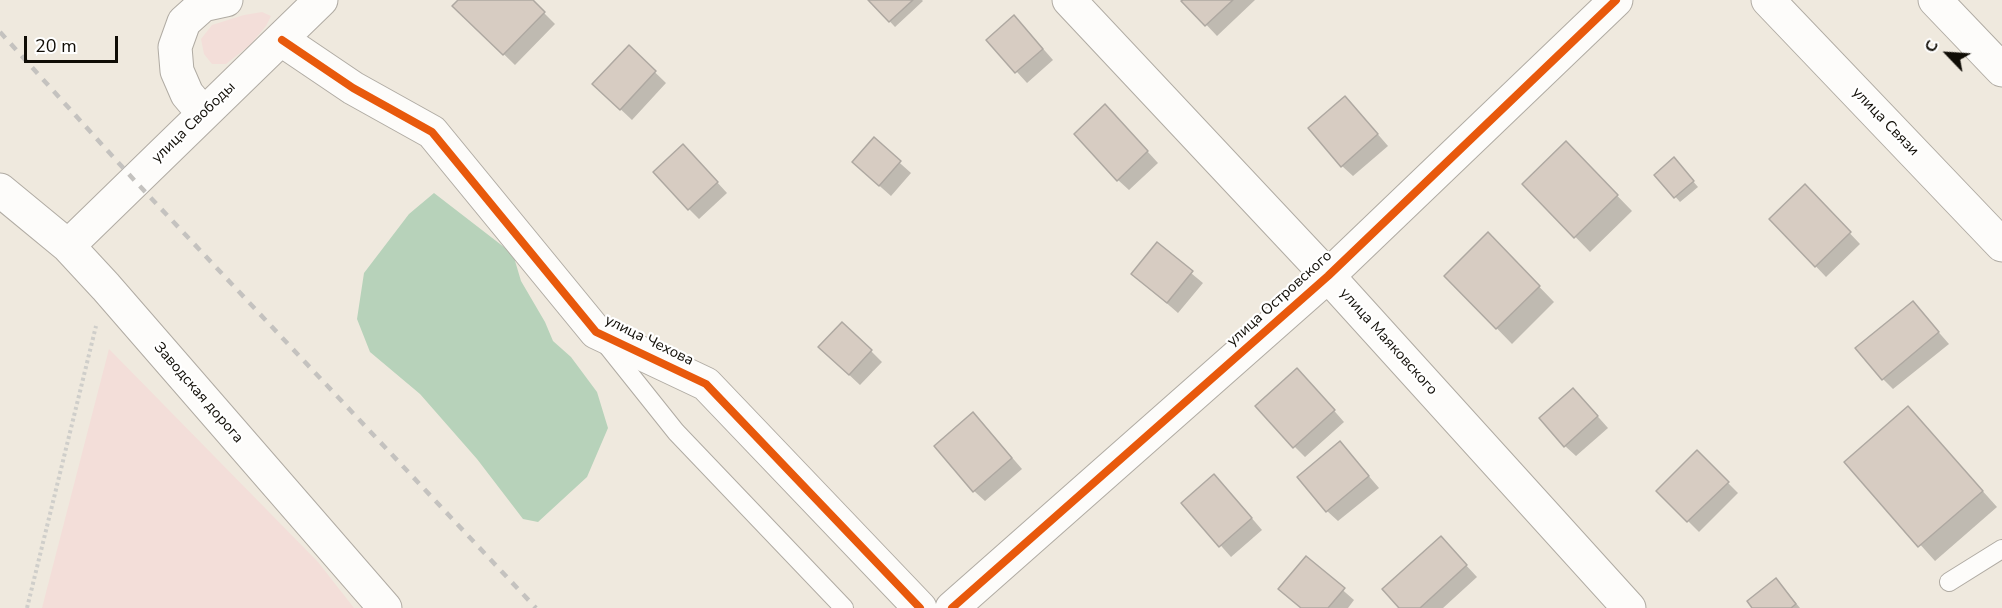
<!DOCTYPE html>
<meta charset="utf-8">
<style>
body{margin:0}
#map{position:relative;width:2002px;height:608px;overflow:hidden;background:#efe9de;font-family:"Nunito Sans",sans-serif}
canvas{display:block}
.north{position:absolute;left:1918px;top:24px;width:60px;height:60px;-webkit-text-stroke:4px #fff;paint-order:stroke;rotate:295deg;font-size:16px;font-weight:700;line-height:24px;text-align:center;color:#100d06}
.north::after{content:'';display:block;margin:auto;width:21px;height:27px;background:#100d06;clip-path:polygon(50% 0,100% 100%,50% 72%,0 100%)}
.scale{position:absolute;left:24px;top:36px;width:94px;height:27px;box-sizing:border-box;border:3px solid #100d06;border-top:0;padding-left:8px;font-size:18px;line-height:21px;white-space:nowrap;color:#100d06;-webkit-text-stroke:4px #fff;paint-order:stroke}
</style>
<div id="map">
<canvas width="2002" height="608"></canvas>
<div class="north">С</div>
<div class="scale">20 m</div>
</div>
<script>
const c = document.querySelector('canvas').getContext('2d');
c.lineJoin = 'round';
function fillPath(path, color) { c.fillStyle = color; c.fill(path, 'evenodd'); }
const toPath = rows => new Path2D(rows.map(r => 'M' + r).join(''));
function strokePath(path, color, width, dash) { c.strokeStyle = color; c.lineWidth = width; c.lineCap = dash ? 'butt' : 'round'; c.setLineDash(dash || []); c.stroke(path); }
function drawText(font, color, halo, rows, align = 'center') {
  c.font = font + ' "Nunito Sans",sans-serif'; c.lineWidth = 4.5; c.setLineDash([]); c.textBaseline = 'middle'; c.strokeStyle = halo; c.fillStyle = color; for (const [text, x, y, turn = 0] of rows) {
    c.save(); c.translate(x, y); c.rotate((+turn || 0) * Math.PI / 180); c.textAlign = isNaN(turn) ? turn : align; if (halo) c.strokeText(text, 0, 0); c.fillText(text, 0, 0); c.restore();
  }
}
fillPath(toPath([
 [262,12,271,16,266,26,250,45,226,64,212,64,204,54,201,39,212,25,244,15],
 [109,349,318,562,354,608,42,608]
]), '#f3ded9');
fillPath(toPath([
 [434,193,513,254,521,281,545,322,553,341,571,357,597,392,608,428,587,477,538,522,523,519,477,459,420,394,370,352,357,319,364,273,409,214]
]), '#b7d2ba');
fillPath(toPath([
 [460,0,531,0,555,24,515,65,454,6],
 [870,0,922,0,923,1,895,27],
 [1185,0,1255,0,1217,36,1184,1],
 [1025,28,1053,60,1027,83,988,40],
 [629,47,666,83,632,120,594,84],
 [1356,109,1388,146,1353,176,1342,166],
 [1116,117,1158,163,1129,190,1118,180],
 [874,140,911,173,891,196,865,173],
 [1566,143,1632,211,1590,252,1524,184],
 [694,157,727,193,699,219,689,209],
 [1679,165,1698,187,1680,202,1656,175],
 [1805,186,1860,244,1826,277,1771,219],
 [1488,234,1554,302,1512,344,1446,276],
 [1157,245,1203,283,1178,313,1133,274],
 [1913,303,1949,344,1893,389,1883,379],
 [871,351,882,362,860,385,831,358],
 [1308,381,1344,422,1305,457,1294,446],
 [1584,401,1608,428,1576,456,1565,446],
 [1908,408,1997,507,1935,561,1846,462],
 [984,425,1022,469,985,501,974,491],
 [1697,452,1738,493,1699,532,1658,491],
 [1350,454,1379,488,1338,521,1327,511],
 [1225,487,1262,530,1231,557,1183,503],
 [1451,549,1477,577,1443,608,1401,608],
 [1306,558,1354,600,1348,608,1301,608,1291,599],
 [1776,580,1786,591,1800,608,1754,608]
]), '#0003');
const building = toPath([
 [458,0,533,0,545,12,503,55,452,6,458,0],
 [868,0,913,0,889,22,868,0],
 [1183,0,1233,0,1205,26,1181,1,1183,0],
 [1014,15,1043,49,1015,73,986,40,1014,15],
 [629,45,656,71,620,110,592,84,629,45],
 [1345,96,1378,134,1341,167,1308,128,1345,96],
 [1105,104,1148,151,1117,181,1074,134,1105,104],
 [874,137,901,161,879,186,852,162,874,137],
 [1566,141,1618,195,1574,238,1522,184,1566,141],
 [683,144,718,182,688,210,653,172,683,144],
 [1674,157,1694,181,1674,198,1654,175,1674,157],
 [1805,184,1851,232,1815,267,1769,219,1805,184],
 [1488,232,1540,286,1496,329,1444,276,1488,232],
 [1157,242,1193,271,1167,303,1131,274,1157,242],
 [1913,301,1939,332,1882,380,1855,348,1913,301],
 [842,322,872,350,849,375,818,347,842,322],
 [1297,368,1335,410,1293,448,1255,406,1297,368],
 [1573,388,1598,416,1564,447,1539,418,1573,388],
 [1908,406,1983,491,1918,547,1844,462,1908,406],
 [973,412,1012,458,973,492,934,446,973,412],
 [1340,441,1369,476,1326,512,1297,477,1340,441],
 [1697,450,1729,482,1687,522,1656,491,1697,450],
 [1214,474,1252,518,1219,547,1181,503,1214,474],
 [1441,536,1467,565,1420,608,1399,608,1382,589,1441,536],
 [1306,556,1345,588,1328,608,1301,608,1278,589,1306,556],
 [1776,578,1796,604,1791,608,1752,608,1747,601,1776,578]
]);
fillPath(building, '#d7ccc2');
strokePath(building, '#aea8a1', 1.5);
const service = toPath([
 [605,343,676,432,844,608],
 [1949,582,2002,549]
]);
const minor = toPath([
 [1069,0,1328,276,1629,608],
 [1768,0,2002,245],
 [282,40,353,88,432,132,596,332,706,384,920,608],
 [203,113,187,94,177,71,175,47,184,22,203,5,226,0],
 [0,190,68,246,106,287,385,608],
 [68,246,321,0],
 [952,608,1328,276,1616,0]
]);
const tertiary = toPath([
 [1935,0,2002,70]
]);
strokePath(service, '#b0aba3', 20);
strokePath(minor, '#b0aba3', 35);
strokePath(tertiary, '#b0aba3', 35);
strokePath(toPath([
 [27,608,96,326]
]), '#cfceca', 4, [3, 3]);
strokePath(service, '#fdfcfa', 18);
strokePath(minor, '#fdfcfa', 33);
strokePath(tertiary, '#fdfcfa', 33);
strokePath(toPath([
 [0,32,135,181,536,608]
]), '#c4c2bf', 4.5, [8, 8]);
strokePath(toPath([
 [282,40,353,88,432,132,596,332,706,384,920,608],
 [952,608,1328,276,1616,0]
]), '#e8590c', 8);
drawText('15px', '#100d06', '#fff', [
 ["улица Связи",1885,122,46],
 ["улица Свободы",194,123,-44],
 ["улица Островского",1280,299,-42],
 ["улица Чехова",649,341,26],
 ["улица Маяковского",1388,342,48],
 ["Заводская дорога",198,393,49]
]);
</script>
